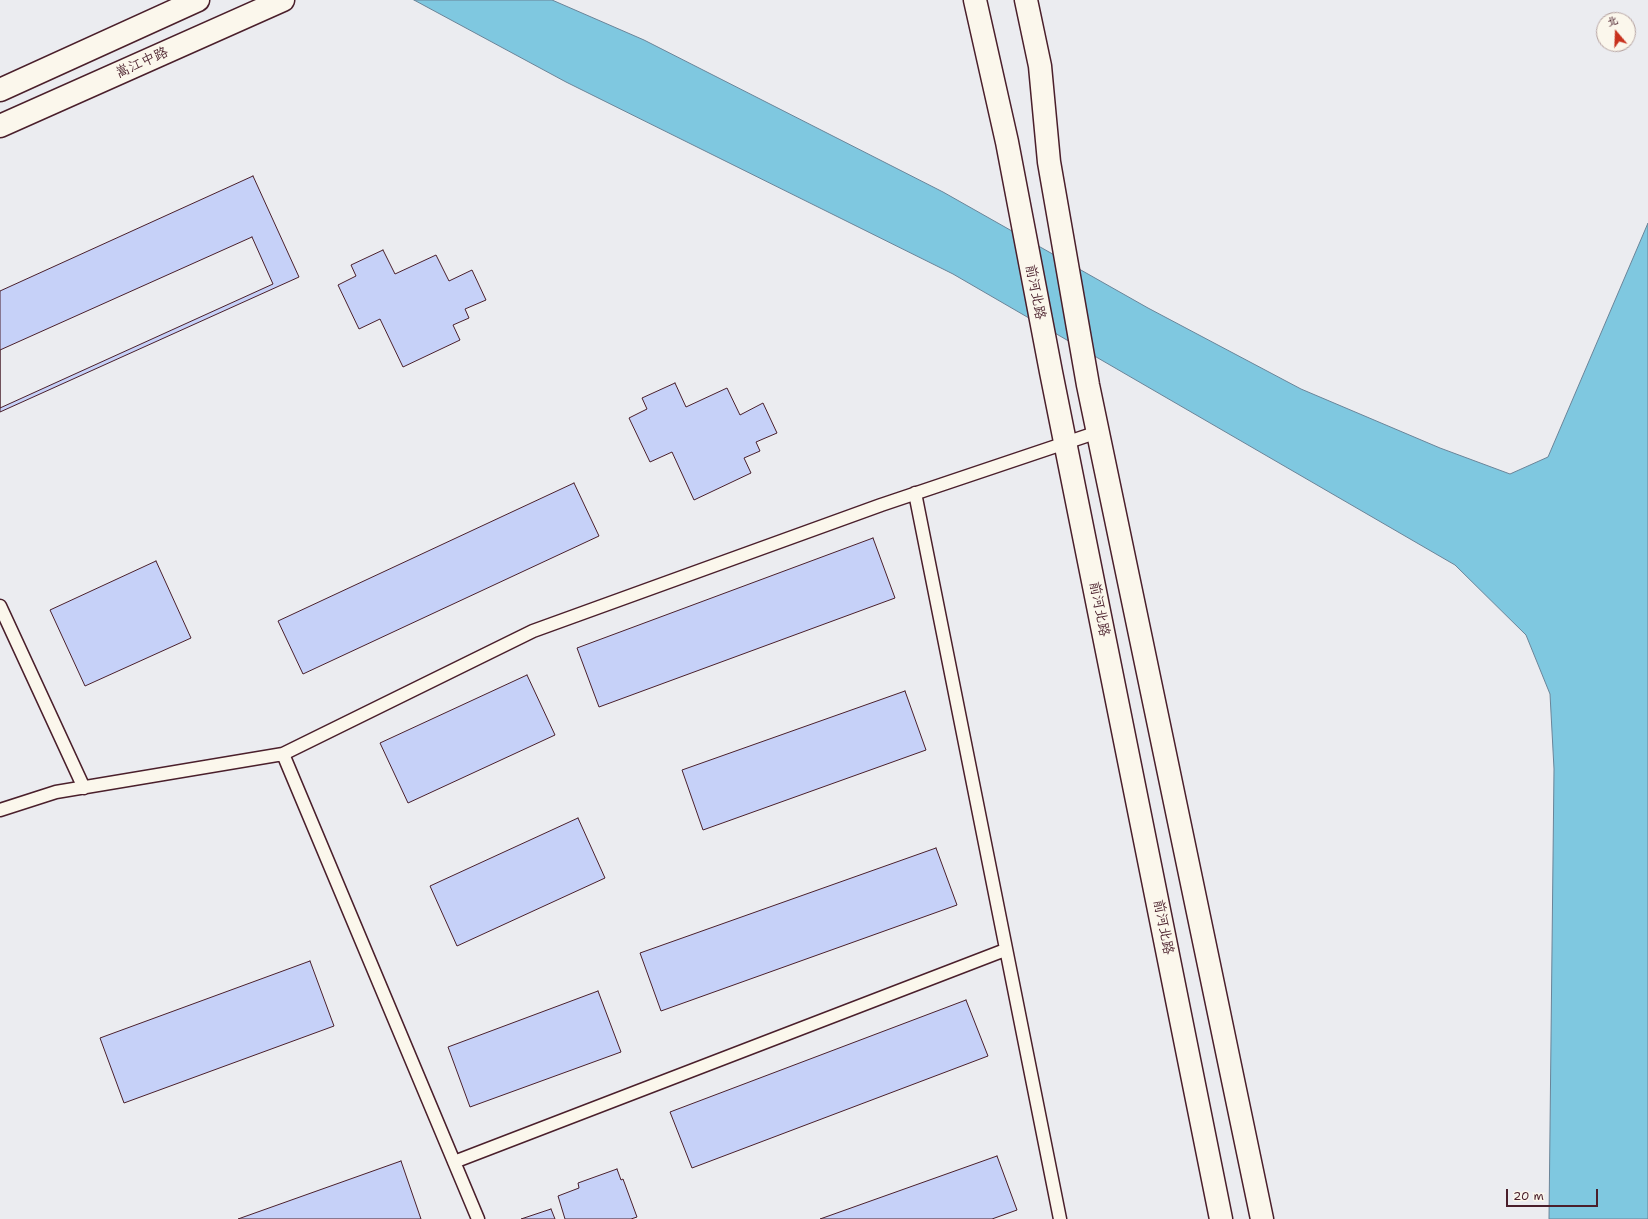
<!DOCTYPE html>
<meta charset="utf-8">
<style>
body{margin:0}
#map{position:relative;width:1648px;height:1219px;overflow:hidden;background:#ebecf0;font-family:"Shantell Sans","LXGW WenKai TC",sans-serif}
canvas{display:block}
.north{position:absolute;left:1596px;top:12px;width:40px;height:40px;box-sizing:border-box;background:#fbf7ec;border:1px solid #b4a19f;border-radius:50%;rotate:341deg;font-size:11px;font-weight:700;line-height:16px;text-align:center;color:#4a1f2b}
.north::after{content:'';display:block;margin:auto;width:14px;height:18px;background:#c8321e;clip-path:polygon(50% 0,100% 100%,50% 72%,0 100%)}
.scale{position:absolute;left:1506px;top:1189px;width:92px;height:18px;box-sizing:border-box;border:2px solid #4a1f2b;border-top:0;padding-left:5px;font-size:12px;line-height:14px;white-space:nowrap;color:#4a1f2b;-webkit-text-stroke:3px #fbf7ec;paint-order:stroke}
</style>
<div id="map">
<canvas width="1648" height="1219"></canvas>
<div class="north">北</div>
<div class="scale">20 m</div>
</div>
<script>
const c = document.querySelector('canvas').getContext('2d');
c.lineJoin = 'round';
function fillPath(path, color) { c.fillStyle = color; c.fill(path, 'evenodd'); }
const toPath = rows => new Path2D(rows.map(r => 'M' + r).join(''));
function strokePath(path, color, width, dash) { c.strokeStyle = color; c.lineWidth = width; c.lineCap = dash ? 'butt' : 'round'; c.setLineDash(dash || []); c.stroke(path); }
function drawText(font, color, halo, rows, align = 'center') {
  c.font = font + ' "Shantell Sans","LXGW WenKai TC",sans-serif'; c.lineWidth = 4; c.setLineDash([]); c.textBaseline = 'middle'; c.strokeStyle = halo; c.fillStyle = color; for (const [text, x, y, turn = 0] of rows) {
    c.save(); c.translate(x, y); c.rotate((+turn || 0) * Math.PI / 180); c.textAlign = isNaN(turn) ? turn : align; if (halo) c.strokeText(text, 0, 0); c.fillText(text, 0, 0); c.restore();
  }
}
const water = toPath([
 [414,0,552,0,644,40,943,192,1148,308,1301,389,1440,448,1510,474,1548,457,1648,223,1648,1219,1549,1219,1554,769,1550,694,1526,635,1455,565,953,274,566,82,414,0]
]);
fillPath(water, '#7fc8e0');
strokePath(water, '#6a8498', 1);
const building = toPath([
 [253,176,299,277,0,412,0,291,253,176],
 [252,237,273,284,0,408,0,350,252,237],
 [383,250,395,274,436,255,449,281,472,270,486,300,465,309,469,318,453,325,460,340,403,367,380,319,359,329,338,285,356,276,351,265,383,250],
 [675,383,686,407,727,388,740,415,763,403,777,433,756,442,760,451,744,458,751,473,694,500,672,452,650,462,629,418,647,409,642,398,675,383],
 [574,483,599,536,303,674,278,621,574,483],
 [873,538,895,598,599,707,577,648,873,538],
 [156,561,191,638,85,686,50,610,156,561],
 [527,675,555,735,408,803,380,743,527,675],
 [905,691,926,750,703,830,682,770,905,691],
 [578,818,605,878,457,946,430,886,578,818],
 [936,848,957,905,661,1011,640,953,936,848],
 [310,961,334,1026,124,1103,100,1038,310,961],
 [598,991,621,1052,470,1107,448,1047,598,991],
 [966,1000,988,1056,692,1168,670,1112,966,1000],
 [997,1156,1017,1210,992,1219,820,1219,997,1156],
 [401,1161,421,1219,238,1219,401,1161],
 [617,1169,621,1180,623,1179,637,1217,631,1219,565,1219,558,1196,579,1188,578,1183,617,1169],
 [551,1209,555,1219,521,1219,551,1209]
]);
fillPath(building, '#c6d1f8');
strokePath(building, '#4a1f2b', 1);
const lane = toPath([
 [915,493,1060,1219],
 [0,606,84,788],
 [283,754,478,1219],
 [0,810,56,792,283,754,533,631,881,505,1098,432],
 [454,1162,1005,950]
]);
const secondary = toPath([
 [975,0,1007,142,1051,372,1221,1219],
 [1026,0,1040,66,1049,162,1088,385,1262,1219],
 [0,90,198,0],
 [0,126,283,0]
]);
strokePath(lane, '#4a1f2b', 15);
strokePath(secondary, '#4a1f2b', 25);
strokePath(lane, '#fbf7ec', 12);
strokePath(secondary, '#fbf7ec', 22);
drawText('14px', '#4a1f2b', '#fbf7ec', [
 ["嵩江中路",142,63,-24],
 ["前河北路",1035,292,79],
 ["前河北路",1099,609,79],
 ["前河北路",1163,927,79]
]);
</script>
